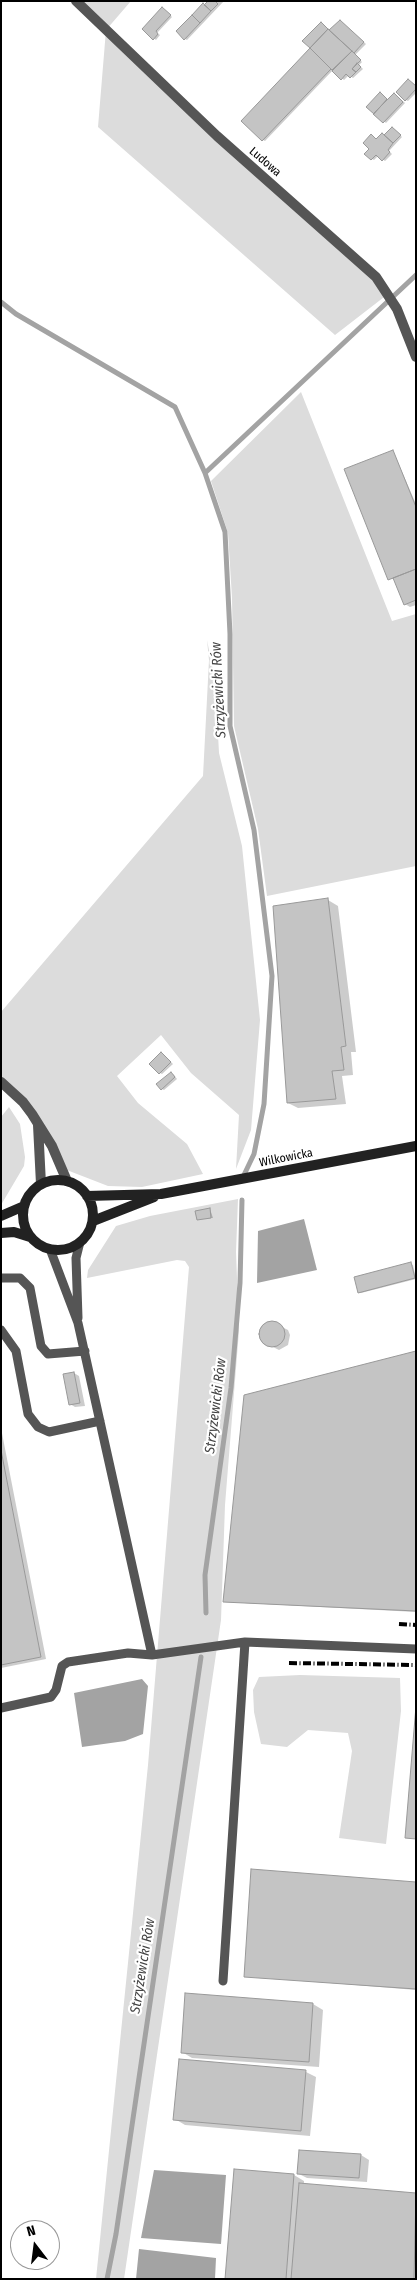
<!DOCTYPE html>
<meta charset="utf-8">
<style>
body{margin:0}
#map{position:relative;width:417px;height:2280px;overflow:hidden;background:#fff;font-family:"Fira Sans Condensed",sans-serif}
canvas{display:block}
.frame{position:absolute;inset:0;border:2px solid #000;pointer-events:none}
.north{position:absolute;left:10px;top:2220px;width:50px;height:50px;box-sizing:border-box;background:#fff;border:1px solid #999;border-radius:50%;rotate:345deg;font-size:14px;font-weight:700;line-height:20px;text-align:center;color:#000}
.north::after{content:'';display:block;margin:auto;width:18px;height:22px;background:#000;clip-path:polygon(50% 0,100% 100%,50% 72%,0 100%)}
</style>
<div id="map">
<canvas width="417" height="2280"></canvas>
<div class="frame"></div>
<div class="north">N</div>
</div>
<script>
const c = document.querySelector('canvas').getContext('2d');
c.lineJoin = 'round';
function fillPath(path, color) { c.fillStyle = color; c.fill(path, 'evenodd'); }
const toPath = rows => new Path2D(rows.map(r => 'M' + r).join(''));
function strokePath(path, color, width, dash) { c.strokeStyle = color; c.lineWidth = width; c.lineCap = dash ? 'butt' : 'round'; c.setLineDash(dash || []); c.stroke(path); }
function drawText(font, color, halo, rows, align = 'center') {
  c.font = font + ' "Fira Sans Condensed",sans-serif'; c.lineWidth = 4.5; c.setLineDash([]); c.textBaseline = 'middle'; c.strokeStyle = halo; c.fillStyle = color; for (const [text, x, y, turn = 0] of rows) {
    c.save(); c.translate(x, y); c.rotate((+turn || 0) * Math.PI / 180); c.textAlign = isNaN(turn) ? turn : align; if (halo) c.strokeText(text, 0, 0); c.fillText(text, 0, 0); c.restore();
  }
}
fillPath(toPath([
 [76,1,131,1,106,30,388,294,335,335,98,127,106,30],
 [301,392,392,621,416,614,416,866,267,896,258,829,234,726,232,598,228,533,211,481],
 [207,640,215,680,219,753,242,846,260,1020,251,1130,236,1169,239,1115,191,1073,161,1035,117,1076,138,1103,187,1144,203,1174,142,1187,108,1186,59,1167,52,1146,1,1082,1,1012,203,776,209,660],
 [9,1107,20,1124,25,1157,24,1166,1,1205,1,1117],
 [238,1199,236,1252,239,1331,225,1505,221,1620,124,2279,96,2279,148,1765,189,1267,185,1261,177,1260,87,1278,88,1270,116,1226,150,1216],
 [300,1675,400,1678,401,1711,386,1844,339,1838,352,1751,348,1733,308,1730,287,1747,261,1744,254,1712,253,1690,259,1677]
]), '#dcdcdc');
fillPath(toPath([
 [304,1219,317,1270,257,1283,258,1231],
 [142,1679,148,1686,143,1734,125,1741,82,1747,74,1693],
 [154,2170,226,2175,221,2244,141,2238],
 [139,2249,216,2258,215,2279,136,2279]
]), '#a3a3a3');
fillPath(toPath([
 [210,1,224,1,187,40,185,39],
 [165,10,172,17,157,33,160,35,156,40,143,29],
 [342,23,366,44,355,55,362,62,359,65,363,69,353,78,349,75,344,80,333,70,265,141,263,140,243,121,312,48],
 [416,87,416,93,408,101,406,100],
 [395,94,405,103,386,123,368,107,383,95,388,100],
 [395,130,402,137,389,151,392,154,385,161,378,156,374,160,372,159,371,149,377,140],
 [393,451,416,504,416,605,410,607,405,604,395,579,389,579],
 [328,900,338,906,356,1052,351,1052,353,1075,342,1076,346,1104,298,1108,288,1103],
 [162,1053,173,1064,162,1074,160,1073],
 [173,1074,177,1079,164,1090,162,1089],
 [210,1209,213,1218,198,1219],
 [411,1264,413,1265,416,1279,361,1293,359,1292],
 [272,1322,288,1330,290,1335,288,1345,279,1350,263,1342,260,1332,262,1327],
 [416,1353,416,1612,225,1602],
 [74,1373,79,1376,85,1406,75,1407,70,1404],
 [1,1428,46,1659,1,1668],
 [416,1883,416,1990,245,1976],
 [313,2004,323,2010,319,2067,192,2058,182,2052],
 [306,2072,316,2077,310,2136,185,2125,175,2119],
 [300,2151,361,2155,369,2160,367,2182,307,2178,299,2174],
 [294,2175,304,2181,304,2185,416,2194,416,2279,227,2279]
]), '#0003');
strokePath(toPath([
 [1,302,16,314,175,407,205,473,225,532,230,634,230,726,254,830,272,976,264,1104,254,1154,243,1177],
 [205,473,416,275],
 [206,1613,205,1575,231,1388,240,1283,242,1200],
 [107,2279,116,2234,201,1657]
]), '#a3a3a3', 5);
const building = toPath([
 [208,1,215,1,218,4,211,11,204,5,208,1],
 [203,3,211,11,200,23,192,15,203,3],
 [162,7,171,15,156,31,158,34,153,40,142,29,162,7],
 [192,15,200,23,184,40,176,31,192,15],
 [340,20,364,42,354,53,329,30,340,20],
 [321,22,328,29,310,48,302,41,321,22],
 [328,29,352,51,332,70,310,48,328,29],
 [310,48,331,69,262,141,241,121,310,48],
 [352,51,361,60,352,69,356,72,350,78,346,74,341,80,332,71,352,51],
 [357,63,361,67,356,72,352,69,357,63],
 [408,79,416,86,416,89,405,101,396,92,408,79],
 [380,92,387,99,374,114,366,107,380,92],
 [394,93,403,102,383,123,373,114,394,93],
 [392,127,401,135,393,143,384,135,392,127],
 [382,133,393,143,388,150,390,152,382,161,376,155,371,160,364,154,369,149,363,143,371,134,376,139,382,133],
 [393,450,416,507,416,569,388,580,344,469,393,450],
 [416,569,416,600,404,605,393,578,416,569],
 [328,898,346,1046,341,1047,344,1070,332,1071,336,1099,287,1103,273,906,328,898],
 [161,1052,171,1062,159,1074,149,1064,161,1052],
 [171,1072,175,1077,161,1090,156,1084,171,1072],
 [210,1208,211,1218,197,1220,195,1211,210,1208],
 [411,1262,415,1278,358,1293,354,1277,411,1262],
 '259 1334a13 13 0 1 1 26 0a13 13 0 1 1-26 0Z',
 [416,1351,416,1611,223,1602,244,1395,416,1351],
 [74,1372,80,1403,69,1405,63,1374,74,1372],
 [1,1450,41,1657,1,1665,1,1450],
 [416,1706,416,1839,405,1838,416,1706],
 [251,1869,416,1882,416,1989,244,1977,251,1869],
 [185,1993,313,2003,309,2062,181,2053,185,1993],
 [179,2059,306,2070,301,2131,173,2120,179,2059],
 [299,2150,361,2154,359,2178,297,2174,299,2150],
 [234,2169,294,2174,286,2279,225,2279,234,2169],
 [299,2183,416,2193,414,2279,291,2279,299,2183]
]);
fillPath(building, '#c4c4c4');
strokePath(building, '#999', 1);
strokePath(toPath([
 [1,1278,20,1278,30,1288,41,1346,48,1354,85,1351],
 [78,1318,76,1258,80,1242],
 [1,1330,16,1351,28,1414,38,1427,49,1432,100,1421],
 [152,1655,245,1642],
 [1,1708,51,1697,56,1690,62,1666,68,1662,128,1653,152,1655,78,1323,50,1249],
 [223,1981,245,1642,416,1649]
]), '#555', 9);
strokePath(toPath([
 [76,1,217,136,376,277,397,309,416,357],
 [1,1082,23,1102,32,1114,52,1146,67,1181],
 [38,1125,41,1184]
]), '#555', 10);
strokePath(toPath([
 '23 1215a35 35 0 1 1 70 0a35 35 0 1 1-70 0Z',
 [87,1196,161,1194,416,1146],
 [1,1216,24,1206],
 [93,1221,154,1197],
 [1,1233,14,1232,30,1237]
]), '#222', 10);
strokePath(toPath([
 [399,1624,416,1625],
 [289,1663,416,1665]
]), '#000', 4, [8, 2.5, 1, 2.5]);
drawText('12px', '#000', '#fff', [
 ["Ludowa",265,162,41],
 ["Wilkowicka",286,1158,-11]
]);
drawText('italic 14px', '#444', '#fff', [
 ["Strzyżewicki Rów",219,690,-93],
 ["Strzyżewicki Rów",216,1406,-83],
 ["Strzyżewicki Rów",143,1966,-81]
]);
</script>
